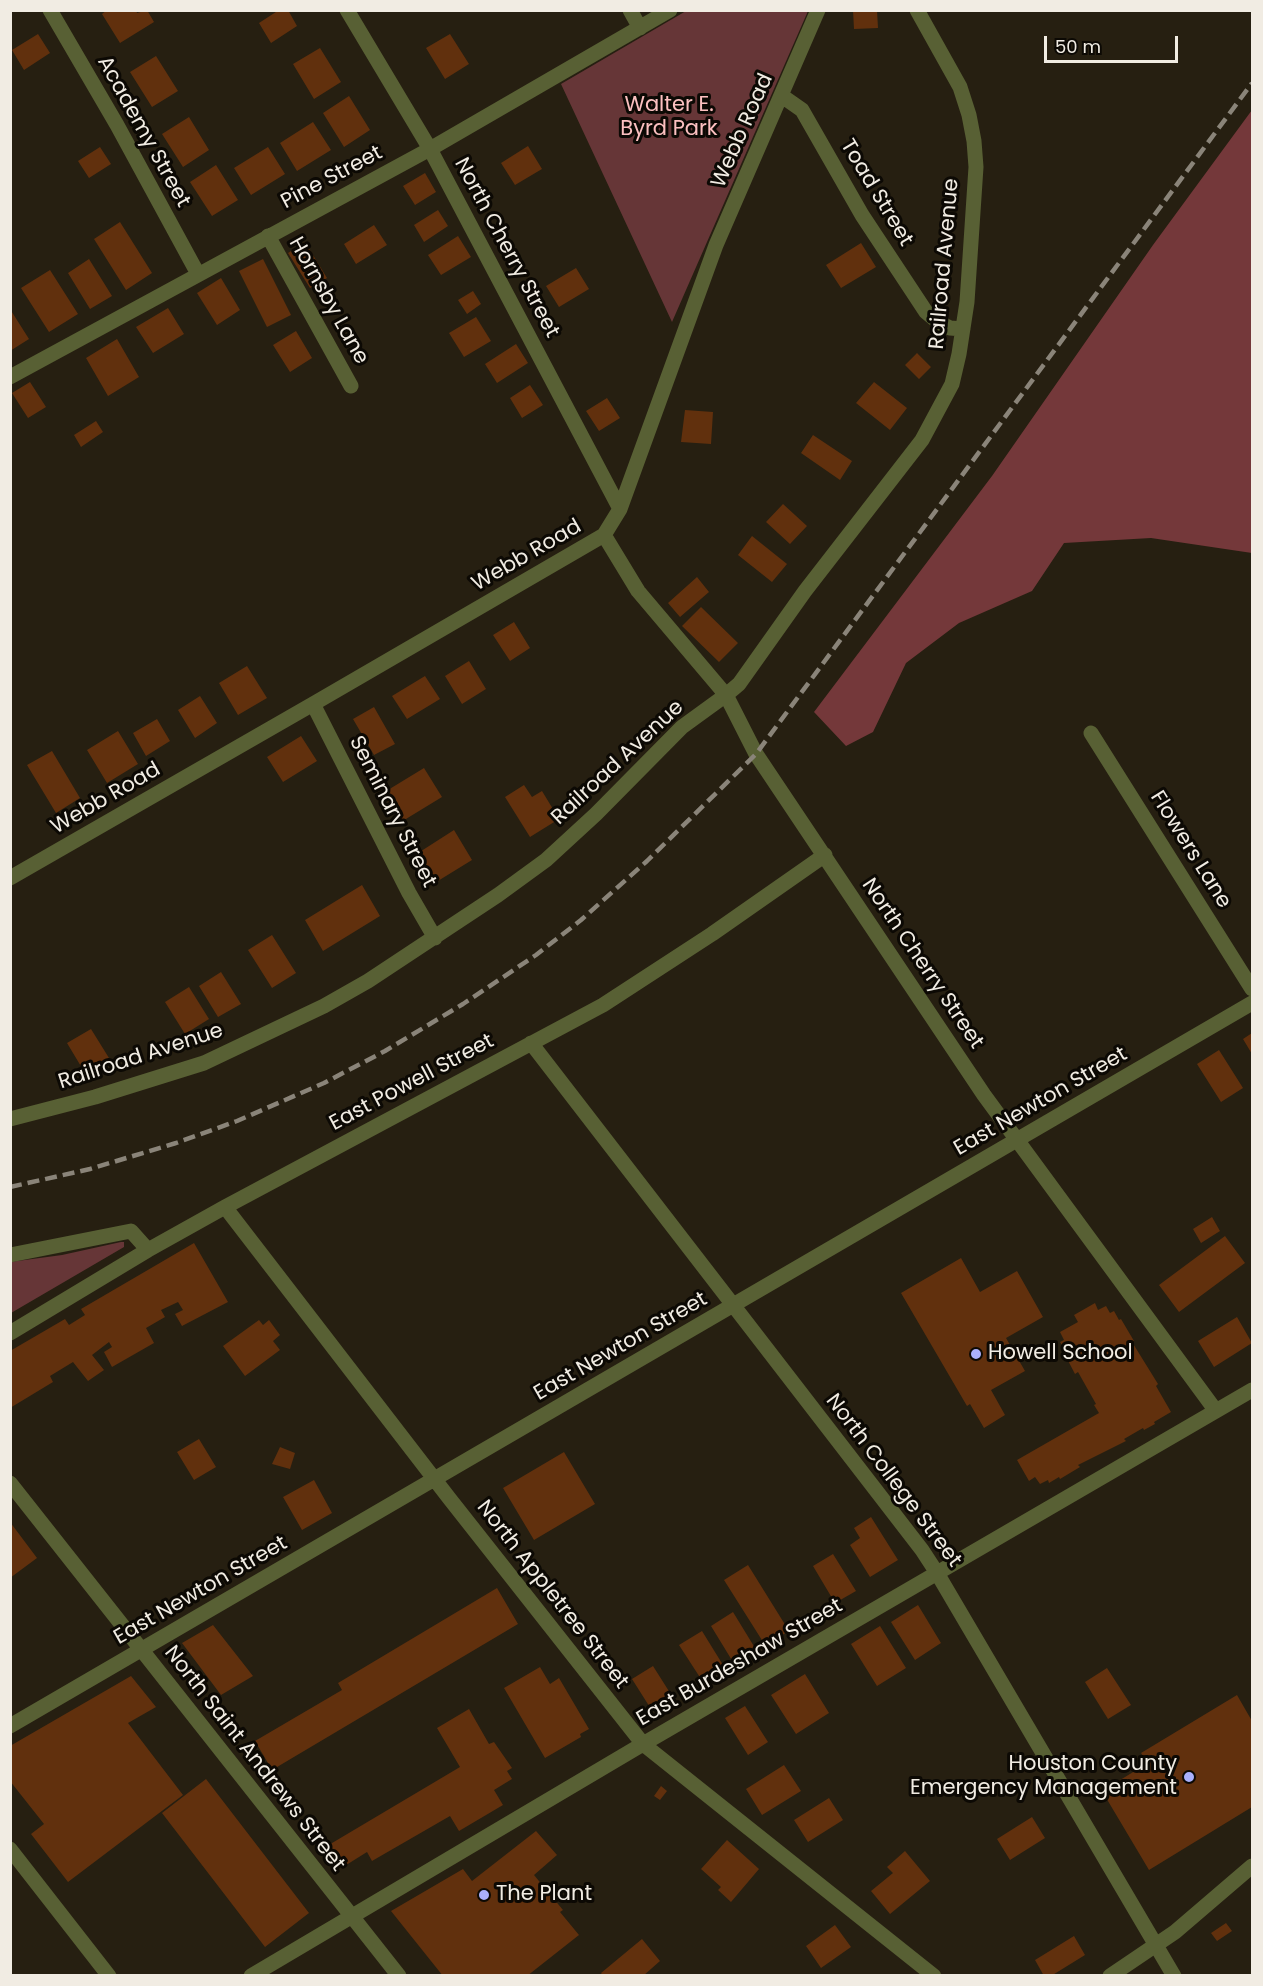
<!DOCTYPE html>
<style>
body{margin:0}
#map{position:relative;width:1263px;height:1986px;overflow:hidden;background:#261f11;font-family:Poppins,sans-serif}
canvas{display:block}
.frame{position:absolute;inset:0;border:12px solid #f1ece3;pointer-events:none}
.scale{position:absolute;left:1044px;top:36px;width:134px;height:27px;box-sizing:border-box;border:3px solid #f1ece3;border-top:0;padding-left:8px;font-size:18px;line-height:21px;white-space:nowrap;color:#f1ece3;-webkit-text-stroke:4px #0c0904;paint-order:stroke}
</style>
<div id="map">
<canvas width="1263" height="1986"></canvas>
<div class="frame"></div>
<div class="scale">50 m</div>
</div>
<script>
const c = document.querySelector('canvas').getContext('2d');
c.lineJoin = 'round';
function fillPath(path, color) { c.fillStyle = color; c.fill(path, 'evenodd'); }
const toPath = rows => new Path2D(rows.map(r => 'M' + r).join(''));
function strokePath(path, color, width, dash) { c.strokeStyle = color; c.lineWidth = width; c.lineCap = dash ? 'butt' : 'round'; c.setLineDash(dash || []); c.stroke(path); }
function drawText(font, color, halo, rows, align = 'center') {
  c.font = font + ' Poppins,sans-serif'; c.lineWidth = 6; c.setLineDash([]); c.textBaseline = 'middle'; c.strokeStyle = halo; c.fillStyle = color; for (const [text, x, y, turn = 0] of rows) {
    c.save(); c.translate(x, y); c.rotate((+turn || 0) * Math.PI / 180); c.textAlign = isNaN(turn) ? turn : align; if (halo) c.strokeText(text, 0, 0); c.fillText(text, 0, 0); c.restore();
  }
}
fillPath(toPath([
 [686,11,808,11,672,322,561,84],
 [121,1242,124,1242,124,1247,11,1313,10,1262,62,1255]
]), '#663637');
fillPath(toPath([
 [1252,110,1252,553,1151,538,1064,543,1032,591,959,623,906,663,873,732,846,746,814,712,992,476,1153,245]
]), '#74383a');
fillPath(toPath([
 [107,10,136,10,137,13,147,10,154,22,120,43,102,14],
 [279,10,288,10,297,26,271,43,259,23],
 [853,10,877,10,878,28,854,29],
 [38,34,50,53,24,70,12,50],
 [450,34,469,64,445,79,426,48],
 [320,48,341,82,314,99,293,64],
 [156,56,178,91,152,107,130,72],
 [349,96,370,130,344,147,323,113],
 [189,117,209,150,183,167,162,134],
 [313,122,331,150,297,171,280,143],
 [528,146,542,169,515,185,501,163],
 [100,147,111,164,89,178,78,161],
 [268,147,285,174,251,195,234,168],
 [216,165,238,200,212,216,190,182],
 [425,173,436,192,415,205,403,186],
 [438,210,448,226,424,242,414,225],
 [120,222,152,273,126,290,94,239],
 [374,225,387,245,356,264,344,244],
 [458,236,471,257,441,275,428,255],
 [305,242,327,278,310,288,288,253],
 [861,243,876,267,841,288,826,265],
 [89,259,112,296,90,309,68,273],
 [263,259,291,315,267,327,239,271],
 [576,268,589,289,559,307,546,286],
 [50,270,78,314,49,332,21,288],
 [221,278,240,310,217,325,197,293],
 [473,291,481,304,467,314,458,300],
 [168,308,184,334,153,353,136,327],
 [10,309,29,339,10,351],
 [476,317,491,341,464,357,449,333],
 [296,331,312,358,290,372,273,345],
 [117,339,139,377,108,396,86,358],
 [516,344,528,363,497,383,485,364],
 [917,353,931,367,919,379,905,365],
 [30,382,46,407,28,418,12,393],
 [874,382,907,408,890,430,856,403],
 [530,385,543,405,522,418,510,398],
 [607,398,620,418,599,431,586,411],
 [685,410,713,412,711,444,681,442],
 [96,421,103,432,81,447,74,435],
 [813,435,852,461,840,480,801,453],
 [783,504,807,526,790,544,766,522],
 [752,536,787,564,772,582,738,555],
 [697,577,709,592,680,617,668,603],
 [701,607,738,643,719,662,682,626],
 [514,622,530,648,510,661,493,635],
 [469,661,486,689,462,704,445,676],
 [247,666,267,698,238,715,219,683],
 [425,676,440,699,407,719,392,696],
 [200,696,217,723,195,738,178,710],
 [374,707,395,744,374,755,353,719],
 [157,719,170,741,146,756,133,733],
 [118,731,138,764,107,783,87,750],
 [301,736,317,761,283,782,267,757],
 [52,751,80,798,56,813,27,765],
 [424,768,442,797,401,822,383,793],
 [524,785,532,797,542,791,559,819,530,837,505,797],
 [454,830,472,860,433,884,415,855],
 [362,885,380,916,323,951,305,920],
 [272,935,296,973,272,988,248,950],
 [221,972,241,1004,218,1017,199,986],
 [189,987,209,1019,185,1034,165,1002],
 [91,1029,109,1058,85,1073,67,1043],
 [1252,1033,1252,1054,1243,1039],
 [1219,1050,1243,1088,1221,1102,1197,1064],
 [1212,1217,1220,1231,1201,1243,1193,1229],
 [1225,1236,1245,1263,1179,1312,1159,1285],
 [194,1243,228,1302,182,1326,175,1314,183,1310,178,1302,161,1310,165,1317,146,1328,154,1343,112,1367,104,1352,112,1347,109,1342,92,1355,104,1370,88,1381,73,1362,50,1376,53,1382,10,1408,10,1351,65,1319,69,1325,85,1315,81,1309],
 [961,1258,980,1292,1017,1271,1043,1317,1006,1338,1025,1371,991,1390,1005,1415,984,1428,970,1404,967,1406,901,1293],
 [1095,1303,1098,1310,1106,1306,1110,1313,1114,1311,1119,1320,1121,1319,1134,1341,1132,1342,1158,1384,1156,1386,1171,1412,1154,1422,1155,1424,1144,1430,1143,1428,1124,1439,1126,1441,1078,1465,1080,1467,1060,1479,1059,1477,1049,1483,1048,1480,1040,1484,1035,1477,1029,1481,1017,1460,1099,1413,1094,1405,1096,1404,1078,1372,1075,1374,1064,1353,1066,1352,1060,1342,1064,1340,1060,1332,1078,1322,1074,1315],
 [1237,1317,1252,1343,1214,1367,1198,1341],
 [259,1320,263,1325,269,1320,280,1335,273,1341,280,1350,245,1376,223,1346],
 [199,1439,216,1467,194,1480,177,1452],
 [280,1447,295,1453,290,1469,272,1464],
 [564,1452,595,1504,534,1540,503,1488],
 [314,1480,332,1513,302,1530,283,1497],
 [871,1517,898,1560,870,1577,850,1545,860,1538,854,1528],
 [10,1522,37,1558,10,1578],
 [833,1554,856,1591,835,1603,813,1566],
 [748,1565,789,1631,765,1645,724,1580],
 [497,1588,518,1624,272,1770,255,1741,342,1690,338,1683],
 [918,1605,941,1643,915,1660,891,1622],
 [733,1612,755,1648,733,1662,711,1626],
 [213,1625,253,1676,221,1695,182,1643],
 [880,1626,906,1668,877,1686,851,1644],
 [702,1631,723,1665,701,1679,679,1645],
 [653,1666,672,1696,651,1709,632,1679],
 [540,1667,550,1684,559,1678,589,1729,580,1734,581,1737,545,1758,504,1688],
 [1107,1668,1131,1705,1108,1719,1085,1682],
 [805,1674,829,1713,796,1734,771,1695],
 [131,1676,156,1707,128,1723,183,1795,68,1882,31,1834,44,1824,10,1781,10,1746],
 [1237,1695,1252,1721,1252,1807,1149,1870,1102,1791,1148,1763,1141,1753],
 [745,1706,768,1742,748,1755,725,1718],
 [469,1709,489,1744,494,1742,512,1768,507,1771,512,1779,494,1790,503,1805,459,1831,450,1816,372,1861,367,1852,343,1867,327,1846,460,1767,437,1728],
 [784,1765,801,1791,762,1815,746,1789],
 [206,1779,309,1913,265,1947,162,1813],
 [661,1786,667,1791,660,1800,654,1796],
 [829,1798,843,1820,808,1842,794,1820],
 [1032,1817,1045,1838,1010,1860,997,1839],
 [536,1831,557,1855,534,1875,563,1910,560,1912,579,1935,527,1976,443,1976,391,1911,463,1869,472,1881],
 [727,1840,759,1869,731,1902,718,1890,721,1887,701,1869],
 [905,1851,930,1881,890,1914,871,1891,893,1873,887,1867],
 [1226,1923,1232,1931,1217,1941,1211,1933],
 [835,1925,851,1947,821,1968,806,1946],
 [1074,1936,1085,1955,1051,1976,1044,1976,1035,1960],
 [642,1939,660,1961,643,1976,603,1976,601,1973]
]), '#61300d');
strokePath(toPath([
 [50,10,117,125,198,274],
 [347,10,430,149,620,509],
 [630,10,640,28],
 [782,96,802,110,862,215,926,312,938,322,950,328,963,329],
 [268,236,351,386],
 [10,377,430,149,670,10],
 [604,535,638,591,726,695,756,754,984,1095,1216,1411],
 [313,704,409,893,435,938],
 [1091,733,1252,989],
 [10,878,313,704,604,535,620,509,716,245,818,10],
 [531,1043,922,1550,937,1573,1174,1976],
 [10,1119,95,1097,204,1063,324,1006,368,981,498,895,546,860,596,814,682,727,726,695,739,684,805,591,922,440,952,384,959,354,967,302,976,167,974,141,969,115,960,87,917,10],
 [225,1207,449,1498,643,1744,934,1976],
 [10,1255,131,1231,148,1250],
 [10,1333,148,1250,225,1207,603,1005,712,934,825,855],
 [10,1483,399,1976],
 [10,1726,1252,1003],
 [10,1849,109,1976],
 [251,1976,643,1744,1252,1390],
 [1110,1976,1175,1932,1252,1866]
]), '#586034', 15);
strokePath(toPath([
 [10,1187,90,1169,176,1143,237,1121,324,1083,385,1051,463,1004,536,955,581,920,647,861,756,754,1252,83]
]), '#8a8479', 4.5, [12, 6]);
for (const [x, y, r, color] of [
 [976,1354,6,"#aab0fb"],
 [1189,1777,6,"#aab0fb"],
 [484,1895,6,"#aab0fb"]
]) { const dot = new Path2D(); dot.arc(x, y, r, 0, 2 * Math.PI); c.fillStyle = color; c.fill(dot); strokePath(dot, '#0c0904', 2); }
drawText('21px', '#fcc0c0', '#0c0904', [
 ["Walter E.",669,106],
 ["Byrd Park",669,130]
]);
drawText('21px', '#f1ece3', '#0c0904', [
 ["Webb Road",743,131,-66],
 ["Academy Street",143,132,61],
 ["Pine Street",332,178,-28],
 ["Toad Street",876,193,59],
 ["North Cherry Street",506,248,62],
 ["Railroad Avenue",945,264,-85],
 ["Hornsby Lane",328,301,61],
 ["Webb Road",527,556,-30],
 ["Railroad Avenue",618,763,-43],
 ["Webb Road",106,799,-30],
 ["Seminary Street",392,812,63],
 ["Flowers Lane",1190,850,58],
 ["North Cherry Street",922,964,56],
 ["Railroad Avenue",141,1057,-18],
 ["East Powell Street",412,1083,-28],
 ["East Newton Street",1041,1102,-30],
 ["East Newton Street",621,1347,-30],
 ["North College Street",893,1481,53],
 ["East Newton Street",201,1591,-30],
 ["North Appletree Street",552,1595,52],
 ["East Burdeshaw Street",740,1663,-30],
 ["North Saint Andrews Street",254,1759,52]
]);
drawText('21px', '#f1ece3', '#0c0904', [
 ["Howell School",988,1354],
 ["Houston County",1177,1765,"right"],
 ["Emergency Management",1177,1789,"right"],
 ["The Plant",496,1895]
], 'left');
</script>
